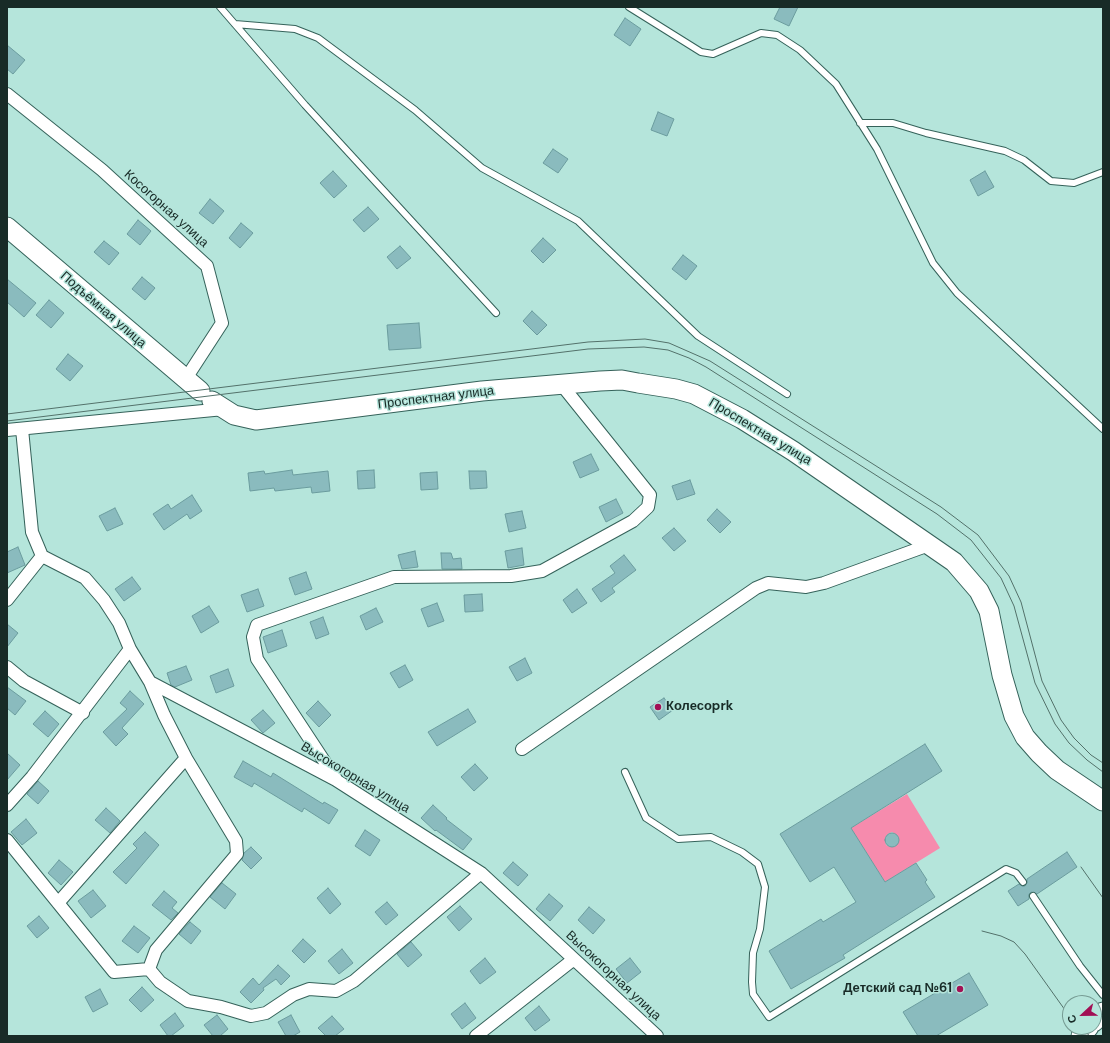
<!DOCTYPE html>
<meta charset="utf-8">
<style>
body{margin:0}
#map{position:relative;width:1110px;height:1043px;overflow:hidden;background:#b5e5db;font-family:"DM Sans",sans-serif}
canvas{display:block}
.frame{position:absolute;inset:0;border:8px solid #182b27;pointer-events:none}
.north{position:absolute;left:1062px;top:995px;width:40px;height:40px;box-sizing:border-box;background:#b5e5db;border:1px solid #769b93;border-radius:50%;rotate:248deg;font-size:11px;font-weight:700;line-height:16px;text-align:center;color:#182b27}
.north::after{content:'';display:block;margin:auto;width:14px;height:18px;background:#a21055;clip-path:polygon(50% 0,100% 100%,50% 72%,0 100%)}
</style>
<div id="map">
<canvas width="1110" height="1043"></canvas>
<div class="frame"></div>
<div class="north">С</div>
</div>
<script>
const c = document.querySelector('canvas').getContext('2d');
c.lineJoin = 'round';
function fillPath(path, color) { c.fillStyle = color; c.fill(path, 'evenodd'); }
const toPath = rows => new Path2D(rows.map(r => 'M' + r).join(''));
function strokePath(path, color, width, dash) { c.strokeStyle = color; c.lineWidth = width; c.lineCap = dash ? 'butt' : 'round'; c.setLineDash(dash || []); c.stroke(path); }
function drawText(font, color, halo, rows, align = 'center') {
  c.font = font + ' "DM Sans",sans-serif'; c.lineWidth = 3; c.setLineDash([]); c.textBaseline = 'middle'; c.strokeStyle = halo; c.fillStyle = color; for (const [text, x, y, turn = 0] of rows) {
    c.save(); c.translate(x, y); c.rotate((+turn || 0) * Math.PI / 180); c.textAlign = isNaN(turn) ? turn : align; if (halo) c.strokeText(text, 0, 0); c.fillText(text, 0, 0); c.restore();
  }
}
fillPath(toPath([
 [907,794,940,848,885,882,851,828],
 [892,832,898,836,899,841,895,846,891,847,886,845,885,838,888,834]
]), '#f68bad');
const building = toPath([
 [780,7,798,7,789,26,774,19,780,7],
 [625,18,641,29,630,46,614,35,625,18],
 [7,45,25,60,13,74,7,69,7,45],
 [658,112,674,119,667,136,651,130,658,112],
 [553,149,568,159,558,173,543,163,553,149],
 [333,171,347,186,334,198,320,183,333,171],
 [985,171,994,187,978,196,970,180,985,171],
 [210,199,224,211,213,224,199,213,210,199],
 [368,207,379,219,364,232,353,220,368,207],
 [138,220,151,231,140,245,127,234,138,220],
 [241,223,253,233,240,248,229,238,241,223],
 [543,238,556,250,543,263,531,251,543,238],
 [104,241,119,253,109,265,94,252,104,241],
 [400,246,411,258,397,269,387,257,400,246],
 [683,255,697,266,686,280,672,269,683,255],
 [142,277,155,288,145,300,132,289,142,277],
 [7,279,36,303,24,317,7,302,7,279],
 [49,300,64,313,51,328,36,315,49,300],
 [532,311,547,325,537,335,523,321,532,311],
 [419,323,421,348,389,350,387,325,419,323],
 [68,354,83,366,70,381,56,369,68,354],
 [591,454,599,470,580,478,573,462,591,454],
 [292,470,293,475,328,471,330,491,312,493,311,487,275,491,274,488,250,491,248,473,264,471,265,474,292,470],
 [374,470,375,488,358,489,357,471,374,470],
 [469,471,486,471,487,488,470,489,469,471],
 [437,472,438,489,421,490,420,473,437,472],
 [690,480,695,494,677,500,672,486,690,480],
 [192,495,202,511,190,519,187,514,164,530,153,514,168,504,171,509,192,495],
 [616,499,623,513,606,522,599,507,616,499],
 [115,508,123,524,107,531,99,516,115,508],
 [717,509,731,522,720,533,707,520,717,509],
 [522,511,526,528,509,532,505,514,522,511],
 [674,528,686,541,674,551,662,538,674,528],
 [18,547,25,565,7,573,7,552,18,547],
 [522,548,524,565,508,568,505,551,522,548],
 [415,551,418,567,402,569,398,555,415,551],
 [441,553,451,553,453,559,461,558,462,569,442,569,441,553],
 [624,555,636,570,612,588,615,592,601,602,592,589,615,573,610,566,624,555],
 [306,572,312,589,295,595,289,578,306,572],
 [132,577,141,589,124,601,115,589,132,577],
 [258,589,264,606,247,612,241,595,258,589],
 [577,589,587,603,572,613,563,600,577,589],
 [482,594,483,611,465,612,464,595,482,594],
 [437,603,444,621,428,627,421,609,437,603],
 [209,606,219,622,201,633,192,616,209,606],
 [376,608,383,622,366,630,360,616,376,608],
 [323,617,329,634,316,639,310,622,323,617],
 [7,624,18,633,7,647,7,624],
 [282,630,287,646,268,653,263,637,282,630],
 [525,658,532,673,517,681,509,667,525,658],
 [405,665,413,680,399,688,390,673,405,665],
 [186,666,192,680,175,687,171,685,167,673,186,666],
 [228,669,234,686,216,693,210,676,228,669],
 [7,687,26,701,15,715,7,708,7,687],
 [130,691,144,704,122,728,128,734,116,746,103,732,127,709,120,703,130,691],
 [664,698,673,710,659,720,650,707,664,698],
 [318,701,331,715,319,727,306,713,318,701],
 [468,709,476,722,437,746,428,732,468,709],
 [263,710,275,723,263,733,251,720,263,710],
 [45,711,59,724,48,737,33,724,45,711],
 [925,744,942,771,851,828,885,882,916,863,927,880,925,882,935,897,843,955,845,958,791,989,769,951,821,919,823,922,856,902,834,867,810,882,780,834,925,744],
 [7,753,20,765,7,780,7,753],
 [243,761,271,777,273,773,323,804,324,802,338,810,329,824,304,808,302,812,254,783,252,787,234,777,243,761],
 [475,764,488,778,474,791,461,777,475,764],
 [38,781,49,791,38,804,27,794,38,781],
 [433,805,447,818,446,819,472,839,463,850,436,830,435,831,421,818,433,805],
 [106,808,120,821,110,833,95,820,106,808],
 [26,819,37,833,22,845,11,832,26,819],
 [365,830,380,840,370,856,355,846,365,830],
 [145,832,159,845,126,884,113,872,137,848,133,844,145,832],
 '885 840a7 7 0 1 1 14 0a7 7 0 1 1-14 0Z',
 [251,847,262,858,251,869,242,860,244,853,251,847],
 [1067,852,1077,867,1037,894,1031,892,1029,894,1029,899,1018,906,1008,891,1019,884,1022,886,1025,886,1027,883,1027,879,1067,852],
 [59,860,73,872,61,885,48,873,59,860],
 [513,862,528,875,518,886,503,873,513,862],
 [222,883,236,894,225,909,210,897,222,883],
 [328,888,341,904,330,914,317,898,328,888],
 [93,890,106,906,91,918,78,901,93,890],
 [164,891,177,902,172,908,178,913,171,920,152,905,164,891],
 [549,894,563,906,550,921,536,909,549,894],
 [387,902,398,915,386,925,375,912,387,902],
 [460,906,472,919,459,931,447,917,460,906],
 [589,907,605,920,593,934,578,920,589,907],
 [39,916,49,928,37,938,27,926,39,916],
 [190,922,201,931,191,944,179,934,190,922],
 [134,926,150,938,138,953,122,941,134,926],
 [303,939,316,951,304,963,292,951,303,939],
 [411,942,422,955,408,967,397,954,411,942],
 [342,949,353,963,339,974,328,961,342,949],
 [485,958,496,972,480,984,470,971,485,958],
 [630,958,641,972,627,983,616,969,630,958],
 [278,965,290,976,281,985,276,979,263,988,264,990,251,1003,240,992,253,978,259,985,278,965],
 [969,973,988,1005,936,1036,918,1036,903,1012,969,973],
 [142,987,154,1000,141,1012,129,1000,142,987],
 [100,989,108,1004,93,1012,85,997,100,989],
 [465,1003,476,1018,462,1029,451,1014,465,1003],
 [539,1006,550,1020,535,1031,525,1018,539,1006],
 [175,1013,184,1026,171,1036,168,1036,160,1025,175,1013],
 [217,1015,228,1029,220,1036,213,1036,204,1025,217,1015],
 [291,1015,300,1032,293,1036,286,1036,278,1022,291,1015],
 [332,1016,344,1029,335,1036,326,1036,318,1028,332,1016]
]);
fillPath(building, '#8abbbe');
strokePath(building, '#6b9c9e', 1);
const service = toPath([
 [220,7,305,105,496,313],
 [629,7,701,52,713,54,761,33,777,35,800,50,836,84,877,149,933,263,957,293,1103,429],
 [235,24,295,29,318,38,415,110,482,168,578,221,698,336,787,394],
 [860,123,893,123,926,133,1005,151,1024,160,1051,181,1074,183,1103,172],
 [625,772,646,818,678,839,711,837,742,852,758,864,765,887,760,929,753,953,752,982,753,994,769,1017,1006,869,1016,873,1023,882],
 [1033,896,1080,966,1103,995]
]);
const minor = toPath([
 [7,94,102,170,207,266,222,323,185,380],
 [22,429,32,532,42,556],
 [7,430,224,409],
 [42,556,85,578,104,600,119,623,130,649,150,682,336,780,481,873,657,1036],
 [7,600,42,556],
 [7,667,24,681,83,713],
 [522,749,756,588,768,583,806,587,824,583,929,545],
 [336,779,257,659,253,637,257,625,394,577,511,576,542,571,633,521,648,507,650,495,561,384],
 [7,805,32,777,130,649],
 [7,840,114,972,149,969,160,982,188,1001,221,1007,251,1016,266,1013,293,995,309,989,336,991,354,981,481,873],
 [58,903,186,758],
 [149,969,156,950,237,854,236,841,186,758,164,715,150,682],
 [476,1036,574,959]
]);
const primary = toPath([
 [7,227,200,391],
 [212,401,234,415,256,420,482,391,600,381,622,380,638,383,676,389,694,394,742,419,793,451,954,562,979,591,989,611,1002,675,1014,716,1025,737,1039,753,1057,770,1103,801],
 [1094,1022,1103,1012],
 [1081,1036,1089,1027]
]);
strokePath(service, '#35625a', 8);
strokePath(minor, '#35625a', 14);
strokePath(primary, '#35625a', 21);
strokePath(service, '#fff', 6);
strokePath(minor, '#fff', 12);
strokePath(primary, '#fff', 19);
strokePath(toPath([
 [7,414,588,342,645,339,669,343,710,361,941,507,978,535,1009,576,1021,602,1042,681,1061,720,1074,738,1091,755,1103,763],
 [7,421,588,349,644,347,668,350,689,358,706,367,937,514,971,540,1001,578,1014,606,1035,683,1055,724,1069,743,1087,760,1103,772],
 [1081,867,1103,898],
 [982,931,1001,936,1014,942,1025,954,1070,1017],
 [1079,1027,1090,1036]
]), '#53716a', 1);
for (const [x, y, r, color] of [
 [658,707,4,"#a21055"],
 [960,989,4,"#a21055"]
]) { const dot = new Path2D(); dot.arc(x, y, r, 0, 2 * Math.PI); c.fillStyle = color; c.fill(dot); strokePath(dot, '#b5e5db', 1.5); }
drawText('13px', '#182b27', '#b5e5db', [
 ["Косогорная улица",166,209,42],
 ["Подъёмная улица",103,310,41],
 ["Проспектная улица",436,398,-7],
 ["Проспектная улица",760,432,31],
 ["Высокогорная улица",355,778,31],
 ["Высокогорная улица",613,976,43]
]);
drawText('bold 13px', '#182b27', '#b5e5db', [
 ["Колесоprk",666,707],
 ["Детский сад №61",952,989,"right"]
], 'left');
</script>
